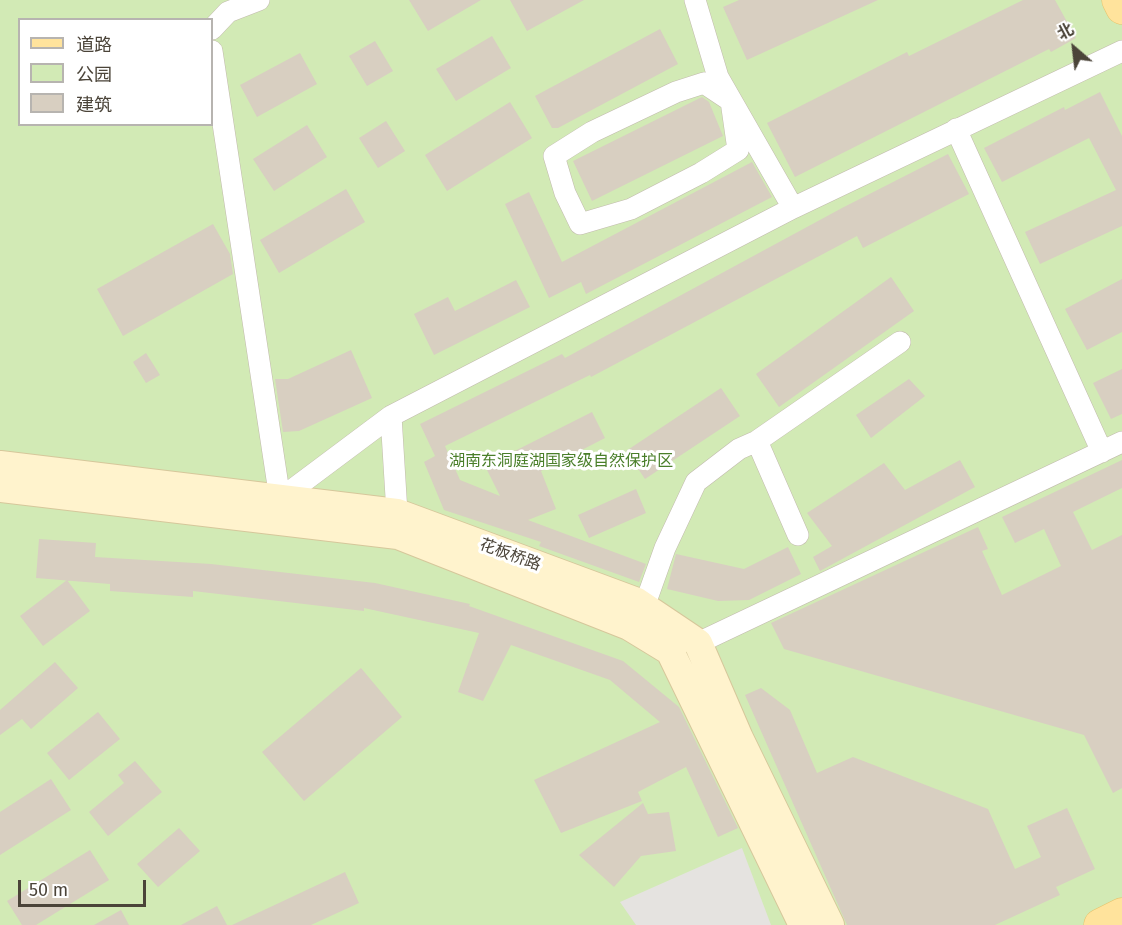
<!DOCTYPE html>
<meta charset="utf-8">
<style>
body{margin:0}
#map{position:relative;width:1122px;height:925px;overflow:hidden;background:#f6f3ec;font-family:"Fira Sans","Noto Sans SC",sans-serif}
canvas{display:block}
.legend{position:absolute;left:18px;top:18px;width:195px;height:108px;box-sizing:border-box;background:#fff;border:2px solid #b7b4b0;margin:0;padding:8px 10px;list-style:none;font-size:18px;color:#4b4439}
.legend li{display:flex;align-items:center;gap:12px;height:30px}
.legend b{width:30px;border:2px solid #b7b4b0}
.north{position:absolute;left:1044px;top:18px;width:60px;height:60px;-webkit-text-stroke:4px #fff;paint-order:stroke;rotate:332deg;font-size:16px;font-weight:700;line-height:24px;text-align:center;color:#4b4439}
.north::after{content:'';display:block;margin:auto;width:21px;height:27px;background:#4b4439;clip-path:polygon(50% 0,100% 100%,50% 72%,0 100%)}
.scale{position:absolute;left:18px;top:880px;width:128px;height:27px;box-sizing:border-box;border:3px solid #4b4439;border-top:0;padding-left:8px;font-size:18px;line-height:21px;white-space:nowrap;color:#4b4439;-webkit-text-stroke:4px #fff;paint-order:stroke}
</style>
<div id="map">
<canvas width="1122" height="925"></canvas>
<ul class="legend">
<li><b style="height:8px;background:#ffe39c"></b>道路</li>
<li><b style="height:16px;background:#d2eab5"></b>公园</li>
<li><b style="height:16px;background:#d8cfc1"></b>建筑</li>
</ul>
<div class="north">北</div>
<div class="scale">50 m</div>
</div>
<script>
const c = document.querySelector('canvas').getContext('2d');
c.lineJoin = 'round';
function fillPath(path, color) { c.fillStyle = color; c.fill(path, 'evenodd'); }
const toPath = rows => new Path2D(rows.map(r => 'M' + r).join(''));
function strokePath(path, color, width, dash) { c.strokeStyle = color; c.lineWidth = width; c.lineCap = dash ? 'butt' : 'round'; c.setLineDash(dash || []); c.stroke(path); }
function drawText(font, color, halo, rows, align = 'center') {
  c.font = font + ' "Fira Sans","Noto Sans SC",sans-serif'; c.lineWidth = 6; c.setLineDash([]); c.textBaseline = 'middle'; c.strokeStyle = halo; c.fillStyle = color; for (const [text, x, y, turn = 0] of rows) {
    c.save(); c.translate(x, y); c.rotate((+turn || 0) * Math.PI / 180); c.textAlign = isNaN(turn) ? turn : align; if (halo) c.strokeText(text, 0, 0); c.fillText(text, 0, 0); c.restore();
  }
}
fillPath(toPath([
 [0,0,1122,0,1122,925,0,925],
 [20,20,212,20,212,124,20,124]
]), '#d2eab5');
fillPath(toPath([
 [742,848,771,925,636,925,620,902]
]), '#e5e3e0');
fillPath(toPath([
 [409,0,481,0,428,31],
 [510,0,584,0,527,31],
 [739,0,878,0,747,60,723,7],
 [1023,0,1055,0,1076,38,1051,52,1049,49,795,177,767,123,907,52,909,56],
 [660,29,678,64,558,128,552,128,535,96],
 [492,36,511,68,456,101,436,69],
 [375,41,393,71,367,86,349,56],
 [300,53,317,84,257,117,240,85],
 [1100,92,1122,136,1122,226,1040,264,1025,232,1116,190,1089,138,1002,182,984,148,1064,107,1065,110],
 [702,97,709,102,723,136,592,201,573,161],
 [510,102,532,138,447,191,425,155],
 [386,121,405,151,378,168,359,138],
 [307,125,327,157,274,191,253,159],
 [948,154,969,194,863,248,857,236,591,377,590,375,445,446,460,480,500,496,485,466,592,412,605,438,541,471,556,509,528,520,646,564,639,582,539,546,541,542,444,510,424,462,435,456,420,424,562,354,565,358,842,208],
 [752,162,772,197,586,294,581,282,549,298,505,204,529,192,562,262],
 [346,189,365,222,279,273,260,240],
 [213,224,230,254,233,274,123,336,97,289],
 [891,277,914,311,779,407,756,374],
 [1122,279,1122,332,1087,350,1065,309],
 [516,280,530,307,434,355,414,314,448,297,455,311],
 [351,350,372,398,299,431,283,432,275,379,288,379],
 [146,353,160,375,146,383,133,362],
 [1122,369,1122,414,1111,419,1093,383],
 [909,379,925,396,871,438,856,415],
 [721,388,740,416,645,479,626,451],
 [960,460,975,487,820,571,813,557,832,546,807,513,884,463,905,490],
 [1122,460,1122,488,1073,512,1092,550,1122,535,1122,788,1113,793,1084,735,784,649,771,623,978,527,988,549,982,551,1002,595,1061,566,1044,529,1015,543,1002,517],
 [636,489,646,513,589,538,578,515],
 [39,539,96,543,95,557,211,564,375,583,470,604,469,606,623,661,679,707,738,828,718,837,686,767,638,792,642,801,561,833,534,780,660,722,610,680,511,645,483,701,458,692,479,633,364,608,364,611,193,591,193,597,110,591,110,584,36,578],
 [788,547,801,574,749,600,718,601,667,589,676,554,744,569],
 [67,580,90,611,43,646,20,616],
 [55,662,78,688,31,729,22,719,0,735,0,710],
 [361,668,402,717,304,801,262,752],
 [761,688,790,710,817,773,853,757,988,809,1015,869,1041,857,1027,826,1067,808,1095,869,1056,887,1060,895,995,925,847,925,745,695],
 [98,712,120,739,69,780,47,753],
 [135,761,162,792,108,836,89,812,124,783,118,775],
 [51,779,71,810,0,855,0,812],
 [643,803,648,814,669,812,676,851,641,856,614,887,579,855],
 [179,828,200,851,158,887,137,864],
 [90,850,109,880,36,925,22,925,7,901],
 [345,872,359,903,311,925,232,925],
 [217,906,227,925,181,925],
 [121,910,129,925,94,925]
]), '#d8cfc1');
const street = toPath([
 [695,0,718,77,793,208],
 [212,29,228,12,259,0],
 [212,51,280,499,391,416,793,208,1122,51],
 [704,83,731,101,738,150,701,173,631,209,580,224,565,193,554,156,592,132,676,92,704,83],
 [956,129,1102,452],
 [391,416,397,513],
 [757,441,798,535],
 [644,607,665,548,696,482,739,449,757,441,900,342],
 [698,643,1122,442]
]);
const secondary = toPath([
 [0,465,397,513,637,602,698,643,739,738,830,925],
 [0,488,398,535,629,626,670,651,803,925]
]);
const primary = toPath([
 [1118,0,1122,8],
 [1100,925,1122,914]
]);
strokePath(street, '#c2bbae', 22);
strokePath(secondary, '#d6c79b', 30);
strokePath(primary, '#e6c16a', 33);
strokePath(street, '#fff', 21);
strokePath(secondary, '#fff3cd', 28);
strokePath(primary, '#ffe39c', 32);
drawText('16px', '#4a7f2a', '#fff', [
 ["湖南东洞庭湖国家级自然保护区",561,462]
]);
drawText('16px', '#4b4439', '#fff', [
 ["花板桥路",510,555,20]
]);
</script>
